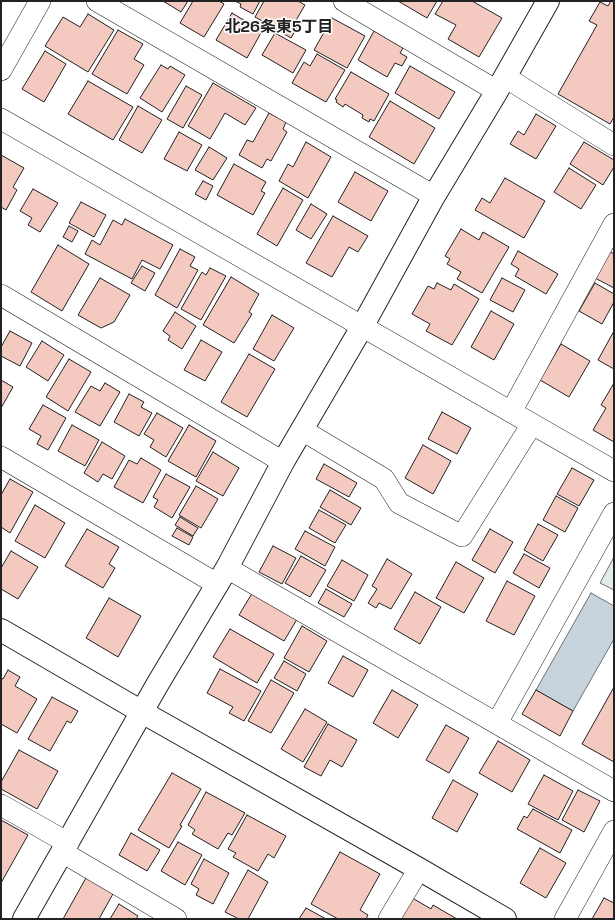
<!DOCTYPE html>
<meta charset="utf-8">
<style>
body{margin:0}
#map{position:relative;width:615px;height:920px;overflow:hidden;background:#fff;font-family:"Space Grotesk",sans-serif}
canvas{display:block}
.frame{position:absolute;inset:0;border:2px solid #222;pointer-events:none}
</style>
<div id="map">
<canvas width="615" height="920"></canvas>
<div class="frame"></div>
</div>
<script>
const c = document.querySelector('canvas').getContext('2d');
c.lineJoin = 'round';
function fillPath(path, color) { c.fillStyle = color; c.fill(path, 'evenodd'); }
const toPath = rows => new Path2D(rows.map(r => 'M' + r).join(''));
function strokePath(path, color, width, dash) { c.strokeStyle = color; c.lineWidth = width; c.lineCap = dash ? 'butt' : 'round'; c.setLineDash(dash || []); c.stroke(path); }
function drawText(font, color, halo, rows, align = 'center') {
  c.font = font + ' "Space Grotesk","Noto Sans JP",sans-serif'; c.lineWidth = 3; c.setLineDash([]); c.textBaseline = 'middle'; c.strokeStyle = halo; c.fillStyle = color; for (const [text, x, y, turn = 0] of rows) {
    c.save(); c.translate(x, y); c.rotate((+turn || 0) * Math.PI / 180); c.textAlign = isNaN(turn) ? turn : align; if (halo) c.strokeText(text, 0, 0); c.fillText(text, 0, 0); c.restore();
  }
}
const green = toPath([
 [614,557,614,590,600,583,614,557]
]);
fillPath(green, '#e0efe3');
strokePath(green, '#6f6f6f', 1);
const water = toPath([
 [591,593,614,606,614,639,573,711,536,690,591,593]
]);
fillPath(water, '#c7d3dd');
strokePath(water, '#6f6f6f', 1);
const building = toPath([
 [163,1,188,1,181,12,163,1],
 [193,1,219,1,224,4,204,37,180,23,193,1],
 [235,1,260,1,253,14,240,7,241,4,235,1],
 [264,1,298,1,305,5,295,22,299,24,291,38,255,17,264,1],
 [398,1,437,1,427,18,398,1],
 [443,1,472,1,502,18,479,57,448,39,456,25,435,14,443,1],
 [611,1,614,1,614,117,610,124,558,94,597,25,589,21,600,2,608,6,611,1],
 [232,13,262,31,247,58,216,40,232,13],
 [88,14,114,30,88,72,45,46,63,17,80,27,88,14],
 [332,18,365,36,347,68,314,50,332,18],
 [118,30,143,44,134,59,144,65,127,94,92,74,118,30],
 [374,31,403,48,400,53,407,57,402,66,395,63,387,77,358,60,374,31],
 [275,33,306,50,293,73,262,55,275,33],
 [45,51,66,64,44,102,22,89,45,51],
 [317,54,345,70,326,102,292,83,304,62,310,66,317,54],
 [161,65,168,69,170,66,185,75,162,112,140,98,161,65],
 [410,66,455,92,439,119,395,93,410,66],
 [351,72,389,94,374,121,370,119,369,122,362,118,363,115,345,104,343,107,336,102,337,100,335,99,351,72],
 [88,81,133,107,113,140,68,114,88,81],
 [213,83,256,108,245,125,225,113,210,139,188,126,213,83],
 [186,86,202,95,183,128,167,119,186,86],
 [390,101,435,128,414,164,369,137,390,101],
 [138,106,162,120,142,153,119,140,138,106],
 [269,113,286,122,283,129,287,132,271,161,267,159,262,168,239,155,247,140,253,142,269,113],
 [536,114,556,126,536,159,510,144,518,131,524,135,536,114],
 [179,132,202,145,187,171,164,159,179,132],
 [306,142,331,157,308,198,279,181,288,164,293,167,306,142],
 [584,142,614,160,614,167,603,185,570,164,584,142],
 [209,147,227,158,213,180,195,170,209,147],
 [1,155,24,168,13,187,17,190,6,210,1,207,1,155],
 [234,164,266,182,261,191,265,193,253,215,217,195,234,164],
 [569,168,596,185,581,209,554,192,569,168],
 [355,172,388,191,371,221,338,202,355,172],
 [505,178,545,201,524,238,475,210,482,198,490,203,505,178],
 [203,181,213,186,206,200,195,194,203,181],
 [283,188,303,200,277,246,257,234,283,188],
 [33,189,58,203,40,232,28,225,32,218,20,211,33,189],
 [81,202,106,215,94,237,69,223,81,202],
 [311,204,327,214,311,239,296,230,311,204],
 [333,216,368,236,358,252,349,247,332,277,306,263,333,216],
 [125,219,173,245,160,269,142,260,132,279,85,254,92,240,100,245,113,220,122,225,125,219],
 [69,226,78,231,72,242,63,237,69,226],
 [461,229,479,240,483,232,509,247,482,293,457,279,461,272,447,264,450,259,445,256,461,229],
 [58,245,89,264,62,311,31,292,58,245],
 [180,249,195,257,190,266,198,270,177,308,155,295,180,249],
 [518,251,558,274,546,294,515,276,519,269,511,264,518,251],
 [610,252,614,254,614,288,595,278,610,252],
 [142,266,155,273,145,291,131,283,142,266],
 [210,268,226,276,201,320,181,309,202,272,206,275,210,268],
 [231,277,259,294,249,312,252,314,234,343,203,325,231,277],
 [100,278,130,295,114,322,101,328,78,315,100,278],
 [502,278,525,290,513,312,490,300,502,278],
 [437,283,451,290,454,284,479,299,452,345,426,331,430,324,412,314,428,286,434,289,437,283],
 [595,283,614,294,614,302,602,324,579,311,595,283],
 [491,311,514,324,494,360,471,347,491,311],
 [175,312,196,326,182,349,168,340,170,336,163,331,175,312],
 [272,315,294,328,274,361,253,349,272,315],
 [10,331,32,343,20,366,1,356,1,347,10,331],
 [614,331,614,369,598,360,614,331],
 [201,340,222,352,205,381,184,370,201,340],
 [42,341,64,355,48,381,26,367,42,341],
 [561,344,590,361,569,397,540,380,561,344],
 [249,354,275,369,247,417,221,402,249,354],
 [69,359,91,372,68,411,46,397,69,359],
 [1,380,13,387,1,408,1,380],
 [105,383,120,392,100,426,75,412,91,386,100,391,105,383],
 [614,383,614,442,593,430,606,408,601,405,614,383],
 [129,394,144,402,141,407,152,413,139,436,114,422,129,394],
 [43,405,66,418,48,450,37,444,41,436,29,429,43,405],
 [442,412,471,428,457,454,428,439,442,412],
 [157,413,183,428,166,457,150,447,154,440,144,434,157,413],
 [72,425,99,440,85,466,58,451,72,425],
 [189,425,216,441,196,477,168,461,189,425],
 [102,442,125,456,112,479,103,474,98,482,84,473,102,442],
 [423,445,451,461,433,494,405,478,423,445],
 [213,452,239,468,223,496,196,481,213,452],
 [141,458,161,470,143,503,114,487,129,460,137,464,141,458],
 [324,464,357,483,349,497,316,479,324,464],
 [572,468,594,480,579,506,557,494,572,468],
 [166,474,190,487,172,518,154,507,158,500,153,497,166,474],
 [10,479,33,492,10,533,1,527,1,495,10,479],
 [196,486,218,499,201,528,179,515,196,486],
 [330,490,361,508,351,525,320,507,330,490],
 [556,496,578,508,565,532,543,520,556,496],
 [35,505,65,523,45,558,15,541,35,505],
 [319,510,346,525,335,543,309,528,319,510],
 [180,517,198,528,193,536,175,525,180,517],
 [538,524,558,535,543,561,524,550,538,524],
 [177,528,193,537,189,545,172,536,177,528],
 [87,529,119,547,109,564,115,568,103,588,65,566,87,529],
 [490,529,513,542,495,573,472,560,490,529],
 [305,531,335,547,325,566,295,549,305,531],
 [273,546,296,558,282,584,259,572,273,546],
 [11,551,38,567,18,599,1,589,1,568,11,551],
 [524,554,550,568,539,588,513,573,524,554],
 [301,556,326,570,310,597,285,583,301,556],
 [387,559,412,574,391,609,379,603,376,608,368,603,377,589,372,586,387,559],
 [342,560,368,575,354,601,327,586,342,560],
 [456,562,484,578,464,613,436,598,456,562],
 [507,581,535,596,514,635,486,621,507,581],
 [326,589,352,604,344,617,318,603,326,589],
 [254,590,299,616,284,641,239,615,254,590],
 [415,592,441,607,420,644,394,629,415,592],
 [109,598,141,616,118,657,86,638,109,598],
 [302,626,327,641,309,672,284,658,302,626],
 [230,629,274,654,257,683,213,657,230,629],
 [343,656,368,670,353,697,328,683,343,656],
 [284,661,306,674,297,691,274,678,284,661],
 [220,669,261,691,244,721,229,713,233,707,207,693,220,669],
 [8,670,20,677,15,686,37,699,17,733,1,724,1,678,3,679,8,670],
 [271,680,294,693,271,733,248,721,271,680],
 [614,687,614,762,582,744,614,687],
 [392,690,418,705,398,738,373,723,392,690],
 [536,690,573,711,560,736,522,714,536,690],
 [52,697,78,711,71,723,67,721,50,751,28,739,52,697],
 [305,709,327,722,303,762,281,749,305,709],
 [328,724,357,740,342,767,330,760,321,776,304,767,328,724],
 [446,725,469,738,449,773,426,760,446,725],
 [498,741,530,760,512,792,479,773,498,741],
 [19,750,58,771,37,809,1,789,1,782,19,750],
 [172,773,201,789,180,825,182,826,169,848,138,830,172,773],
 [544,775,573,791,558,820,528,804,544,775],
 [453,780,478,794,457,832,432,818,453,780],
 [578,790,600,801,584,832,562,820,578,790],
 [206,792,245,813,232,835,228,833,218,849,192,834,195,830,188,825,206,792],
 [533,809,572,830,560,853,517,829,524,816,527,818,533,809],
 [247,815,286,836,274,858,268,854,258,871,233,857,236,853,228,849,247,815],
 [1,820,28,835,1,883,1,820],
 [131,833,160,850,147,871,119,855,131,833],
 [178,842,202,855,185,885,161,871,178,842],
 [540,848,566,863,546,898,520,883,540,848],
 [340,852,380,874,360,910,368,915,366,919,338,919,311,904,340,852],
 [204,859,229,873,213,904,196,895,199,889,191,884,204,859],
 [248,870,268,882,248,919,239,919,225,912,248,870],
 [87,876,114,892,99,919,63,919,87,876],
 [409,896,431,909,433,905,457,919,396,919,409,896],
 [604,898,614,903,614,919,592,919,604,898],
 [119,904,138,916,136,919,110,919,119,904],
 [306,908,326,919,299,919,306,908]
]);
fillPath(building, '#f3c9c0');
strokePath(building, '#222', 1);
const street = toPath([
 [97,1,434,196],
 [344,1,497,91],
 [1,70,40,1],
 [505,77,614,145],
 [1,119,614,471],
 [1,295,283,462],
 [511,412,614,224],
 [302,430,384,479,399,503,462,536,532,424],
 [1,457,217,584],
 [227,568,614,791],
 [497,723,614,513],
 [1,805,68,843],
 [62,852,176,919],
 [389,919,419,869],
 [565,919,614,831]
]);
const secondary = toPath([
 [1,630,142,712,419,869,505,919],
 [24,919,157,685,227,568,283,462,362,327,434,196,497,91,548,1]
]);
strokePath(street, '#222', 22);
strokePath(secondary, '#222', 24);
strokePath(street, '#fff', 21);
strokePath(secondary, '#fff', 22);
drawText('bold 16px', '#222', '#fff', [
 ["北26条東5丁目",279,28]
]);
</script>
